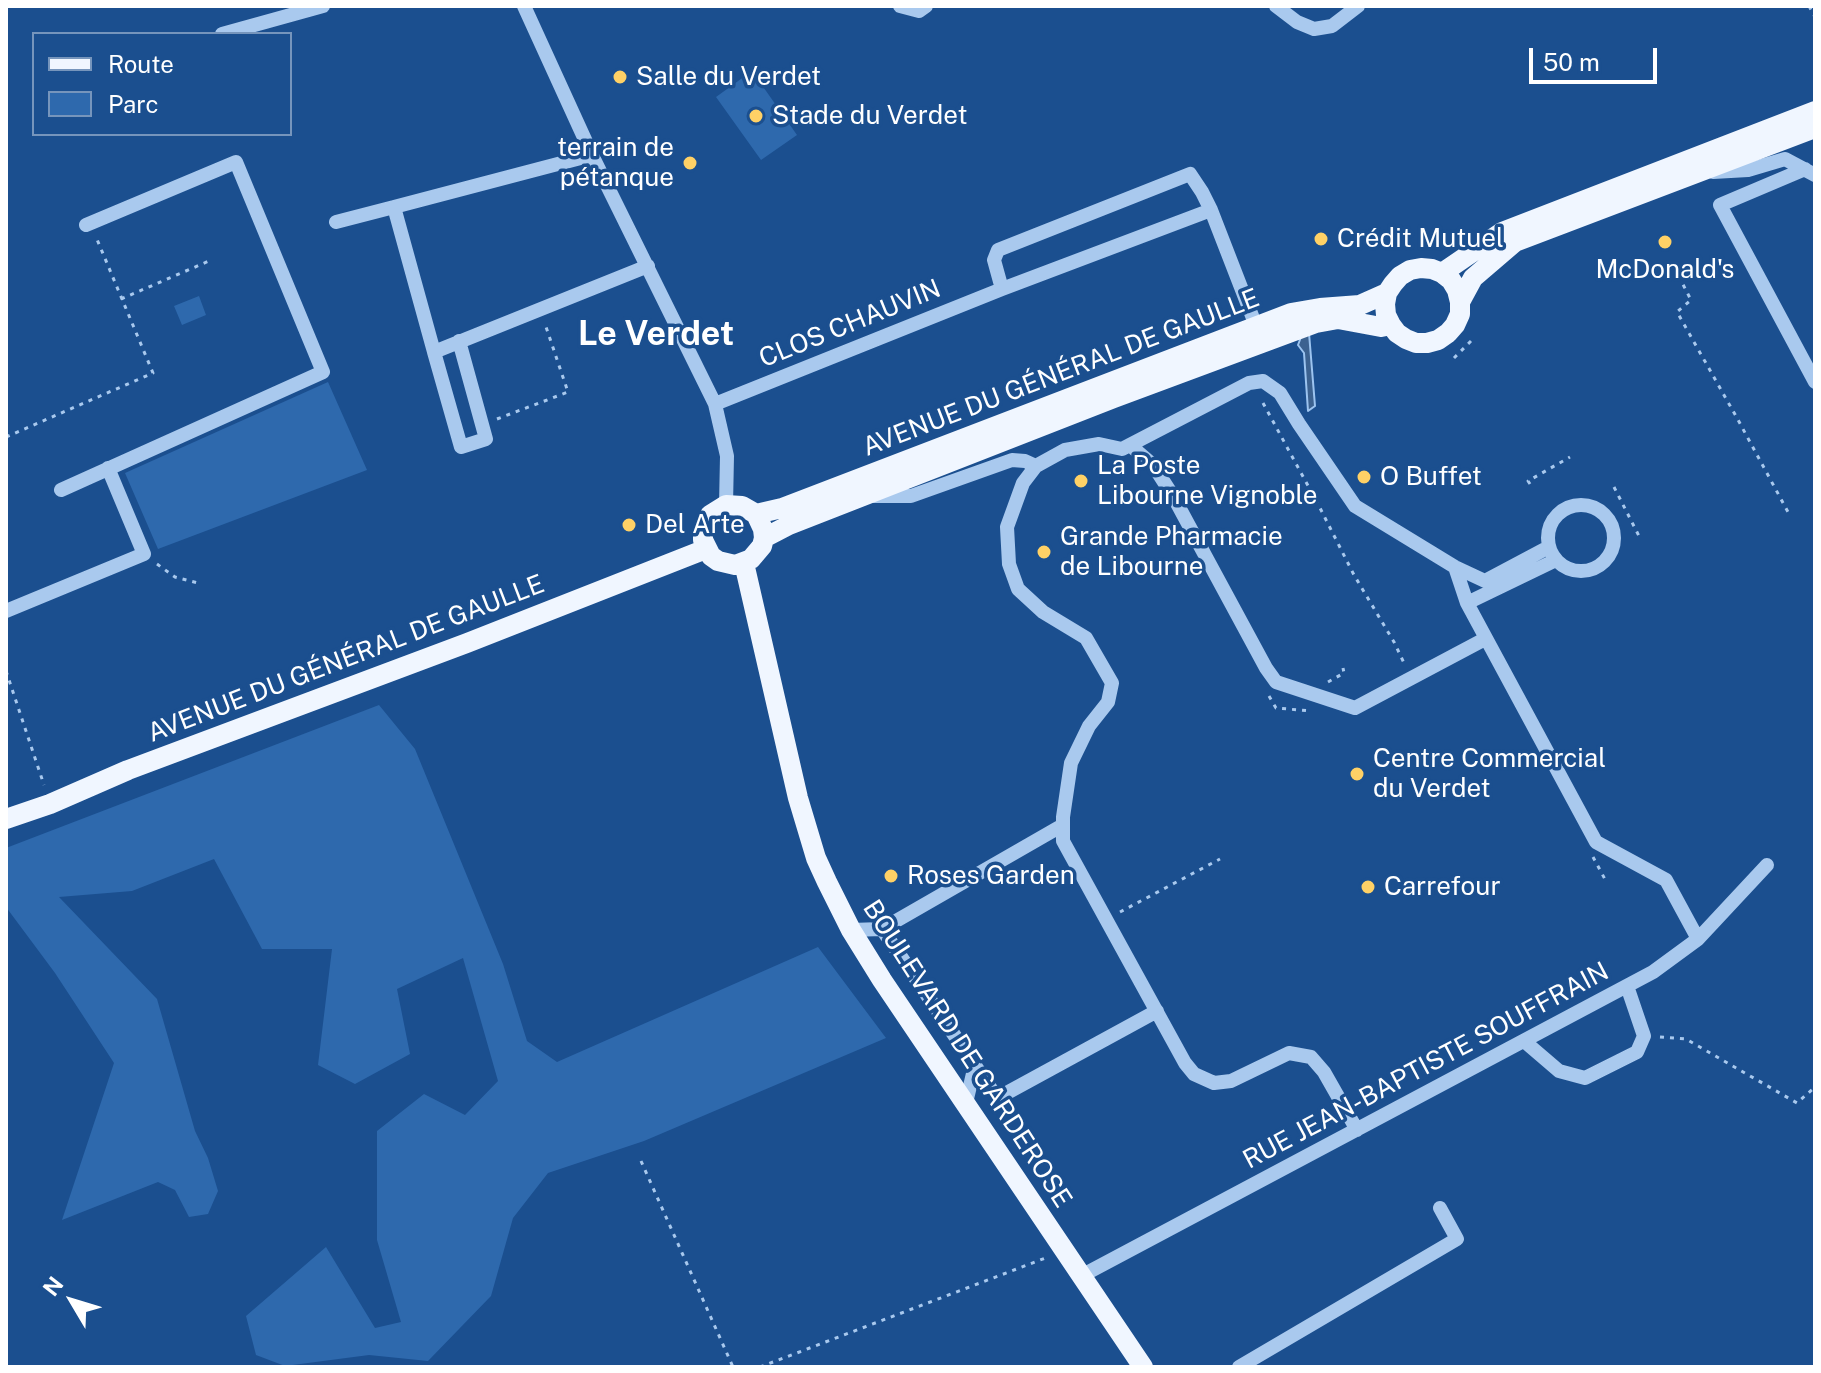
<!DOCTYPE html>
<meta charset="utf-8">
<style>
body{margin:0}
#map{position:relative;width:1821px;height:1373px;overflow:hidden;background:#1b4f8f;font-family:"Public Sans",sans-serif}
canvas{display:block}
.frame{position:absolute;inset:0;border:8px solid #fff;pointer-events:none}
.legend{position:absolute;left:32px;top:32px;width:260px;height:104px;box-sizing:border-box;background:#1b4f8f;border:2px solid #7695bc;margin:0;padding:10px 14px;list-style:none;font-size:24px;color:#fff}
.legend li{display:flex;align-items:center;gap:16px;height:40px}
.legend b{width:40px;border:2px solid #7695bc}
.north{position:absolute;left:32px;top:1261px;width:80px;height:80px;-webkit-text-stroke:6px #1b4f8f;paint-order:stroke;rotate:308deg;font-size:22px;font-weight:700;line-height:32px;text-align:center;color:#fff}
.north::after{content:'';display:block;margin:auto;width:28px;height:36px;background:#fff;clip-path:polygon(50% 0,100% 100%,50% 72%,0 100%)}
.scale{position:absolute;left:1529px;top:48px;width:128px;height:36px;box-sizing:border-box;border:4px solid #fff;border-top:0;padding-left:10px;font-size:24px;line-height:28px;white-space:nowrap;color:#fff;-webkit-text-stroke:6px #1b4f8f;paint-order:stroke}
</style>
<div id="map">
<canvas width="1821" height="1373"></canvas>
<div class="frame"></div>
<ul class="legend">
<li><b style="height:10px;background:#f0f6ff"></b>Route</li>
<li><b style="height:22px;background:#2e69ad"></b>Parc</li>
</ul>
<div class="north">N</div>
<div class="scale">50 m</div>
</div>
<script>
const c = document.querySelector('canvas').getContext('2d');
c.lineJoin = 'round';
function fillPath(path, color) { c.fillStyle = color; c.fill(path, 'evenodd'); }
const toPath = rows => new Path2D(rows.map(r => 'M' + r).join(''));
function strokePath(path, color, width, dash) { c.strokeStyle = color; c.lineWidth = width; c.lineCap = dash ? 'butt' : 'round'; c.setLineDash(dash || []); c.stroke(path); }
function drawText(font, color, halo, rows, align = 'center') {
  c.font = font + ' "Public Sans",sans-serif'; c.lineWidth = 7; c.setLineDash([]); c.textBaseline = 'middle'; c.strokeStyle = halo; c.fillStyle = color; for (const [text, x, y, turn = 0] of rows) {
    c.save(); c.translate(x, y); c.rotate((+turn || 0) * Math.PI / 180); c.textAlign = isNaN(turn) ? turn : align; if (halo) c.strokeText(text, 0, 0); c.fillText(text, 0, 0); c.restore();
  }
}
fillPath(toPath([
 [752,71,797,135,761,160,716,97],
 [199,296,206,315,182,325,174,306],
 [328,382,367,470,158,549,125,473],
 [379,705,415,749,503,964,527,1041,557,1062,818,947,886,1038,644,1141,548,1173,513,1218,491,1296,428,1361,369,1355,285,1366,256,1355,246,1316,326,1247,375,1328,401,1322,377,1240,377,1131,424,1094,465,1115,498,1081,463,958,397,989,410,1054,355,1084,318,1065,332,949,262,949,214,859,132,891,59,897,157,999,195,1131,208,1158,218,1191,208,1214,189,1217,175,1190,158,1182,62,1220,114,1063,55,973,6,907,6,848]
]), '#2e69ad');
const water = toPath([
 [1309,333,1315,406,1308,411,1304,353,1298,345,1301,337,1309,333]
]);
fillPath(water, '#3c6290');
strokePath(water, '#9cc4f0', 2);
strokePath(toPath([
 [1809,6,1815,17],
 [1674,267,1691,300,1677,312,1737,418,1788,512],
 [121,299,209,261],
 [1454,358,1471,341],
 [1263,403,1319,506,1354,575,1394,642,1404,663],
 [497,419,568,392,545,324],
 [6,437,153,373,96,237],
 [1530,484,1528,481,1570,457],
 [1614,487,1641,540],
 [157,564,175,577,198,583],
 [6,671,44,785],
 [1328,682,1344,673,1343,668],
 [1269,696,1276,708,1311,711],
 [1593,857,1607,883],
 [1120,912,1220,859],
 [1660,1037,1686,1039,1797,1103,1815,1087],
 [641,1161,733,1367],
 [760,1367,1048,1257]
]), '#a9c9ee', 3, [4, 6]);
strokePath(toPath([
 [524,6,592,155,715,404,727,456,726,505],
 [900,6,919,11,926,6],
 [1276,6,1297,22,1314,29,1332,26,1358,6],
 [222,34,323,6],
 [592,155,394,207,434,352,648,266],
 [1805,169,1720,205,1815,382],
 [1713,172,1748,170,1785,159,1815,175],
 [336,222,394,207],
 [1002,289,994,260,998,250,1190,174,1202,192,1211,210,1256,326],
 [434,352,461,447,486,439,459,341],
 [715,404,1002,289,1211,210],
 [1131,446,1153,465,1173,496,1266,668,1276,682,1355,708,1485,639],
 [61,490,323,372,236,162,86,225],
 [874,496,911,496,1012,460,1025,461,1036,466],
 '1548 538a33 33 0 1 1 66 0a33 33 0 1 1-66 0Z',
 [1455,567,1467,603,1596,842,1666,880,1698,939],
 [1467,603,1556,560],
 [6,611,144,554,108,468],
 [882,929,993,1092,1003,1095,1157,1011],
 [851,930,882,929,1063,825],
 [1524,1041,1559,1071,1585,1078,1637,1052,1644,1036,1627,986],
 [966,1103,975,1065],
 [1357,1130,1324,1072,1311,1057,1289,1053,1231,1081,1214,1083,1194,1074,1185,1063,1063,841,1063,817,1071,763,1089,726,1108,702,1112,683,1086,638,1043,612,1018,589,1009,564,1007,527,1023,483,1036,466,1065,450,1099,444,1122,449,1249,383,1263,381,1280,393,1299,424,1355,506,1455,567,1485,581,1549,547],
 [1083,1275,1653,972,1698,939,1767,865],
 [1239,1367,1457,1239,1440,1208]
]), '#a9c9ee', 14);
strokePath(toPath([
 [1442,273,1502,232,1815,111],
 [1460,302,1457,290,1451,280,1442,273,1432,269,1421,268,1410,270,1400,276,1393,284,1387,293,1385,304,1386,315,1391,325,1397,333,1406,339,1416,343,1427,343,1438,340,1448,333,1455,325,1460,314,1460,302,1473,278,1515,242,1815,128],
 [756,514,763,529,764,538,762,546,751,559,735,565,718,561,711,556,703,540,703,531,710,515,726,505,742,506,756,514,782,508,1291,313,1320,308,1360,305,1387,293],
 [764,538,789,525,1114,398,1316,323,1338,319,1381,327,1391,325],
 [744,563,798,798,816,858,827,882,851,930,882,980,1143,1367],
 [6,819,50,804,128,770,467,643,706,549]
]), '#f0f6ff', 20);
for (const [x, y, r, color] of [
 [620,77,8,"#ffd166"],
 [756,116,8,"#ffd166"],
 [690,163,8,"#ffd166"],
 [1321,239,8,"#ffd166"],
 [1665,242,8,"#ffd166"],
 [1364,477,8,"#ffd166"],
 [1081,481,8,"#ffd166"],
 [629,525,8,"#ffd166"],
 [1044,552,8,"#ffd166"],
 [1357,774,8,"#ffd166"],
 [891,876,8,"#ffd166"],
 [1368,887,8,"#ffd166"]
]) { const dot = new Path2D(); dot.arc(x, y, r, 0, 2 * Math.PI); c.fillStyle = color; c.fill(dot); strokePath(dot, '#1b4f8f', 3); }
drawText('26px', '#fff', '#1b4f8f', [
 ["Salle du Verdet",636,77],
 ["Stade du Verdet",772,116],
 ["terrain de",674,148,"right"],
 ["pétanque",674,178,"right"],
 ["Crédit Mutuel",1337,239],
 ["McDonald's",1665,270,"center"],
 ["La Poste",1097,466],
 ["Libourne Vignoble",1097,496],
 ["O Buffet",1380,477],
 ["Del Arte",645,525],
 ["Grande Pharmacie",1060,537],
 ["de Libourne",1060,567],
 ["Centre Commercial",1373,759],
 ["du Verdet",1373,789],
 ["Roses Garden",907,876],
 ["Carrefour",1384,887]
], 'left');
drawText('26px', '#fff', '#1b4f8f', [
 ["CLOS CHAUVIN",850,324,-22],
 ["AVENUE DU GÉNÉRAL DE GAULLE",1061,373,-21],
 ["AVENUE DU GÉNÉRAL DE GAULLE",346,659,-21],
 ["BOULEVARD DE GARDEROSE",967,1054,57],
 ["RUE JEAN-BAPTISTE SOUFFRAIN",1426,1066,-28]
]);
drawText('bold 34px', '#fff', '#1b4f8f', [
 ["Le Verdet",656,335]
]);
</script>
